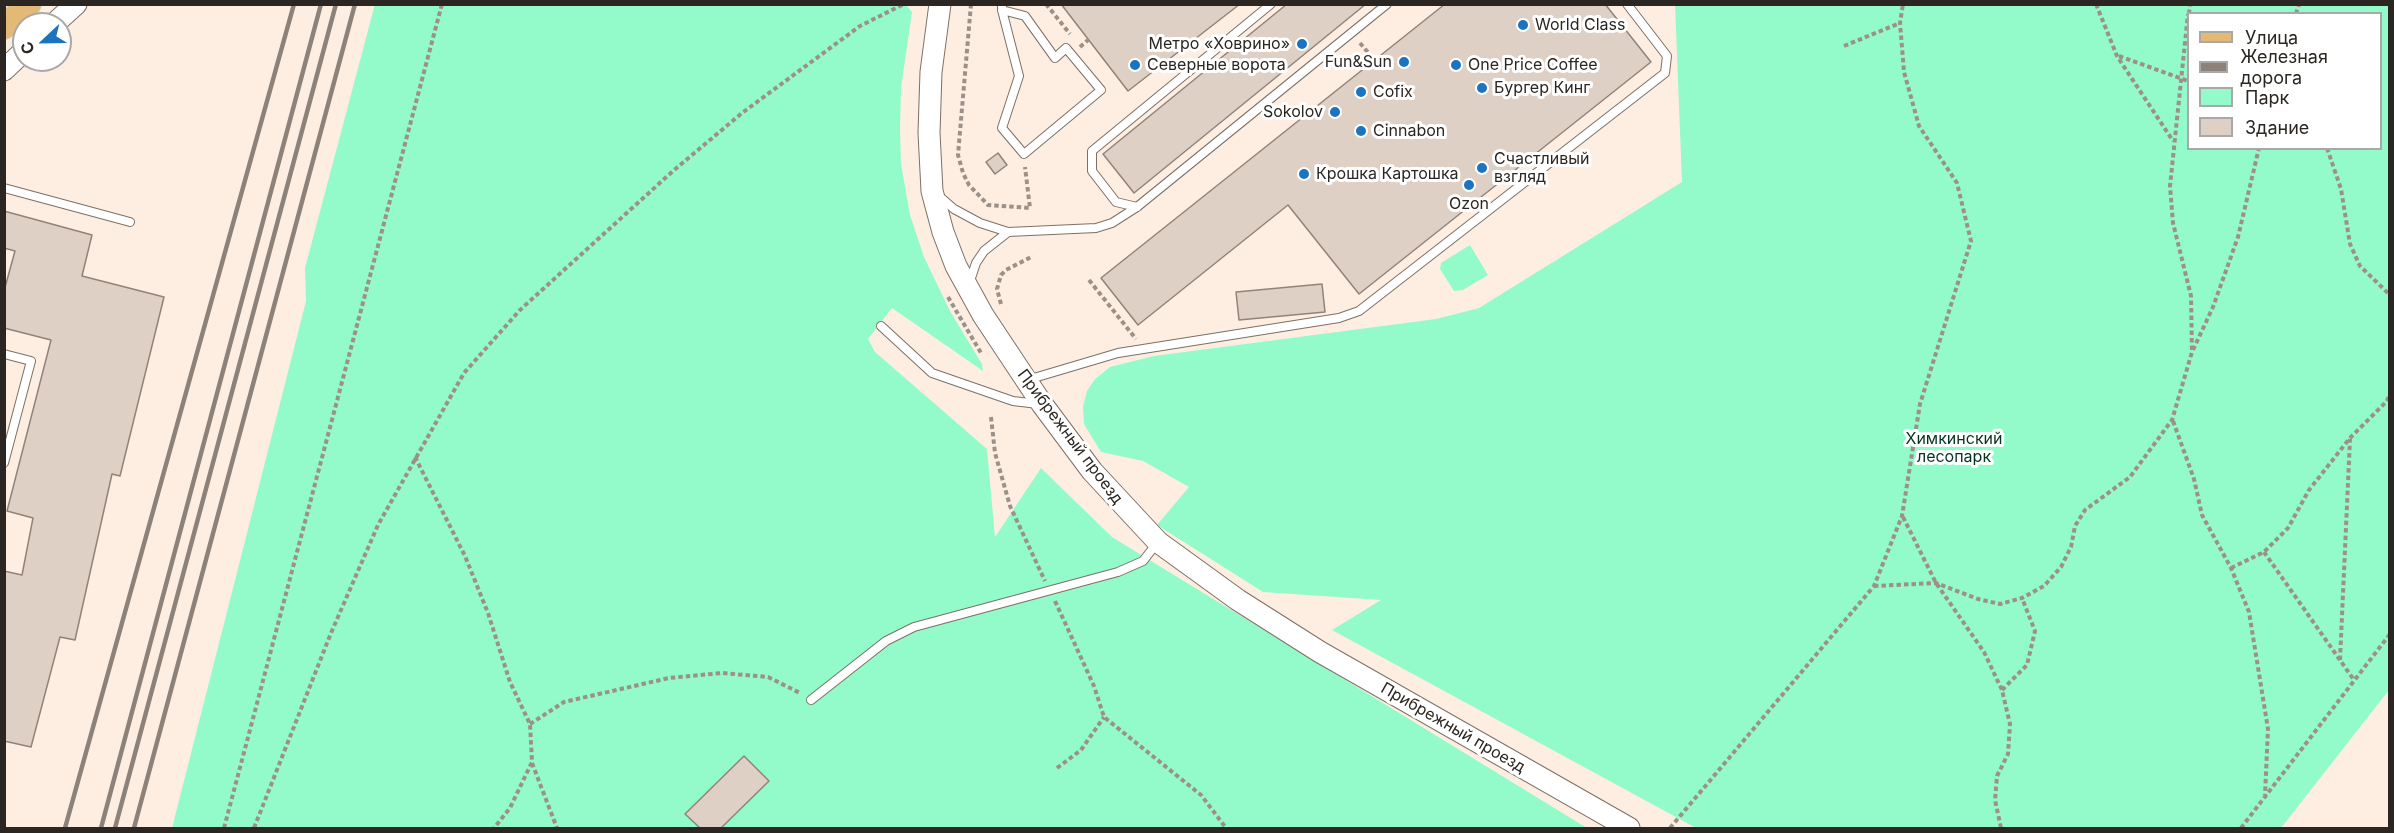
<!DOCTYPE html>
<meta charset="utf-8">
<style>
body{margin:0}
#map{position:relative;width:2394px;height:833px;overflow:hidden;background:#feeee2;font-family:Inter,sans-serif}
canvas{display:block}
.frame{position:absolute;inset:0;border:6px solid #2b2621;pointer-events:none}
.legend{position:absolute;left:2187px;top:12px;width:195px;height:138px;box-sizing:border-box;background:#fff;border:2px solid #aaa8a6;margin:0;padding:8px 10px;list-style:none;font-size:18px;color:#2b2621}
.legend li{display:flex;align-items:center;gap:12px;height:30px}
.legend b{width:30px;border:2px solid #aaa8a6}
.north{position:absolute;left:12px;top:12px;width:60px;height:60px;box-sizing:border-box;background:#fff;border:2px solid #aaa8a6;border-radius:50%;rotate:248deg;font-size:16px;font-weight:700;line-height:24px;text-align:center;color:#2b2621}
.north::after{content:'';display:block;margin:auto;width:21px;height:27px;background:#1c73c0;clip-path:polygon(50% 0,100% 100%,50% 72%,0 100%)}
</style>
<div id="map">
<canvas width="2394" height="833"></canvas>
<div class="frame"></div>
<ul class="legend">
<li><b style="height:8px;background:#e3b976"></b>Улица</li>
<li><b style="height:8px;background:#8c8279"></b>Железная дорога</li>
<li><b style="height:16px;background:#93fbc9"></b>Парк</li>
<li><b style="height:16px;background:#dfd0c5"></b>Здание</li>
</ul>
<div class="north">С</div>
</div>
<script>
const c = document.querySelector('canvas').getContext('2d');
c.lineJoin = 'round';
function fillPath(path, color) { c.fillStyle = color; c.fill(path, 'evenodd'); }
const toPath = rows => new Path2D(rows.map(r => 'M' + r).join(''));
function strokePath(path, color, width, dash) { c.strokeStyle = color; c.lineWidth = width; c.lineCap = dash ? 'butt' : 'round'; c.setLineDash(dash || []); c.stroke(path); }
function drawText(font, color, halo, rows, align = 'center') {
  c.font = font + ' Inter,sans-serif'; c.lineWidth = 6; c.setLineDash([]); c.textBaseline = 'middle'; c.strokeStyle = halo; c.fillStyle = color; for (const [text, x, y, turn = 0] of rows) {
    c.save(); c.translate(x, y); c.rotate((+turn || 0) * Math.PI / 180); c.textAlign = isNaN(turn) ? turn : align; if (halo) c.strokeText(text, 0, 0); c.fillText(text, 0, 0); c.restore();
  }
}
fillPath(toPath([
 [375,4,906,5,912,12,901,88,900,130,901,164,910,215,924,257,950,311,982,364,983,371,892,308,868,339,875,352,987,449,995,537,1041,468,1112,537,1587,828,172,828,306,301,305,268],
 [1675,5,2389,5,2389,690,2281,828,1696,828,1332,630,1381,600,1263,592,1157,525,1189,487,1143,461,1101,452,1084,424,1083,407,1087,391,1095,379,1110,367,1154,356,1436,319,1479,308,1682,182],
 [2188,14,2380,14,2380,148,2188,148],
 [1470,245,1488,275,1463,290,1454,291,1440,269,1441,263]
]), '#93fbc9');
const building = toPath([
 [1061,4,1240,4,1128,91,1061,4],
 [1287,4,1366,4,1134,193,1103,154,1287,4],
 [1445,4,1605,4,1651,62,1359,294,1288,205,1138,325,1101,278,1445,4],
 [998,153,1007,165,995,174,986,162,998,153],
 [4,211,92,235,82,276,164,297,120,476,112,474,75,640,60,637,31,747,4,741,4,571,22,575,33,518,7,511,51,340,4,328,4,291,15,251,4,248,4,211],
 [1322,284,1325,312,1239,320,1236,292,1322,284],
 [744,756,769,781,721,828,700,828,685,814,744,756]
]);
fillPath(building, '#dfd0c5');
strokePath(building, '#918379', 1.5);
const lane = toPath([
 [1002,10,1025,16,1055,58,1066,48,1101,90,1024,154,1002,128,1019,76,1002,10,1002,4],
 [4,188,130,222],
 [939,196,954,209,980,223,1008,232,1096,228,1112,223,1137,207,1387,4],
 [1137,207,1116,202,1092,171,1092,151,1271,4],
 [970,281,976,263,984,251,1008,232],
 [881,326,932,373,1013,401,1038,404],
 [4,354,31,361,4,463],
 [1027,380,1118,353,1339,318,1359,311,1665,73,1667,56,1627,4],
 [811,700,886,641,914,627,1118,572,1143,561,1157,543]
]);
const secondary = toPath([
 [940,4,931,72,929,133,932,191,943,232,956,266,983,315,1042,404,1092,471,1158,542,1238,600,1320,652,1629,828],
 [54,24,76,4],
 [4,70,24,51]
]);
const primary = toPath([
 [4,27,29,4]
]);
strokePath(lane, '#7d7065', 10);
strokePath(secondary, '#7d7065', 23);
strokePath(primary, '#d5d4d3', 26);
strokePath(toPath([
 [971,4,958,155,963,173,969,185,988,205,1030,208,1025,167],
 [1046,4,1070,34],
 [2096,4,2117,56,2173,141],
 [2189,14,2190,4],
 [2296,14,2299,4],
 [1360,43,1371,56],
 [1844,46,1900,23],
 [1080,47,1088,40],
 [2119,56,2188,81],
 [2327,148,2341,189,2350,244,2360,266,2390,295],
 [1089,280,1136,339],
 [948,297,981,353],
 [1001,304,997,289,1001,275,1006,270,1033,256],
 [2193,350,2213,307,2238,237,2259,148],
 [991,417,995,453,1010,506,1045,581],
 [2173,421,2194,479,2202,515,2231,568,2249,612,2268,729,2265,795],
 [415,457,465,556,488,613,510,682,530,724,532,762,510,808,494,828],
 [1903,517,1936,583,1984,652,2002,690,2010,724,2008,754,1997,776,1995,800,2001,828],
 [2264,552,2354,680],
 [2231,568,2264,552,2288,528,2309,490,2350,438,2387,401,2390,393],
 [1874,586,1936,583,1978,599,2000,604,2022,598,2044,586,2061,567,2071,547,2075,526,2085,510,2130,477,2172,420,2192,352,2191,296,2173,223,2170,186,2188,14],
 [1055,601,1094,686,1104,717,1201,795,1226,828],
 [2340,660,2350,439],
 [2002,690,2027,665,2035,631,2022,598],
 [530,724,564,702,669,678,722,673,768,677,800,693],
 [532,763,557,828],
 [1057,768,1081,750,1104,717],
 [224,828,442,4],
 [254,828,331,633,378,525,464,373,520,310,673,171,742,113,860,26,904,4],
 [1670,828,1874,586,1902,516,1920,404,1971,241,1957,183,1919,126,1904,72,1900,23,1903,4],
 [2241,828,2390,634]
]), '#9c9188', 4, [4.5, 3]);
strokePath(lane, '#fff', 8);
strokePath(secondary, '#fff', 21);
strokePath(primary, '#e3b976', 24);
strokePath(toPath([
 [65,828,294,4],
 [101,828,321,4],
 [115,828,336,4],
 [134,828,355,4]
]), '#8c8279', 4.5);
for (const [x, y, r, color] of [
 [1523,25,6,"#1c73c0"],
 [1302,44,6,"#1c73c0"],
 [1404,62,6,"#1c73c0"],
 [1135,65,6,"#1c73c0"],
 [1456,65,6,"#1c73c0"],
 [1482,88,6,"#1c73c0"],
 [1361,92,6,"#1c73c0"],
 [1335,112,6,"#1c73c0"],
 [1361,131,6,"#1c73c0"],
 [1482,168,6,"#1c73c0"],
 [1304,174,6,"#1c73c0"],
 [1469,185,6,"#1c73c0"]
]) { const dot = new Path2D(); dot.arc(x, y, r, 0, 2 * Math.PI); c.fillStyle = color; c.fill(dot); strokePath(dot, '#fff', 2); }
drawText('16px', '#2b2621', '#fff', [
 ["World Class",1535,25],
 ["Метро «Ховрино»",1290,44,"right"],
 ["Fun&Sun",1392,62,"right"],
 ["Северные ворота",1147,65],
 ["One Price Coffee",1468,65],
 ["Бургер Кинг",1494,88],
 ["Cofix",1373,92],
 ["Sokolov",1323,112,"right"],
 ["Cinnabon",1373,131],
 ["Счастливый",1494,159],
 ["взгляд",1494,177],
 ["Крошка Картошка",1316,174],
 ["Ozon",1469,204,"center"]
], 'left');
drawText('16px', '#2b2621', '#fff', [
 ["Прибрежный проезд",1070,437,53],
 ["Прибрежный проезд",1453,728,30]
]);
drawText('16px', '#033421', '#fff', [
 ["Химкинский",1954,439],
 ["лесопарк",1954,457]
]);
</script>
